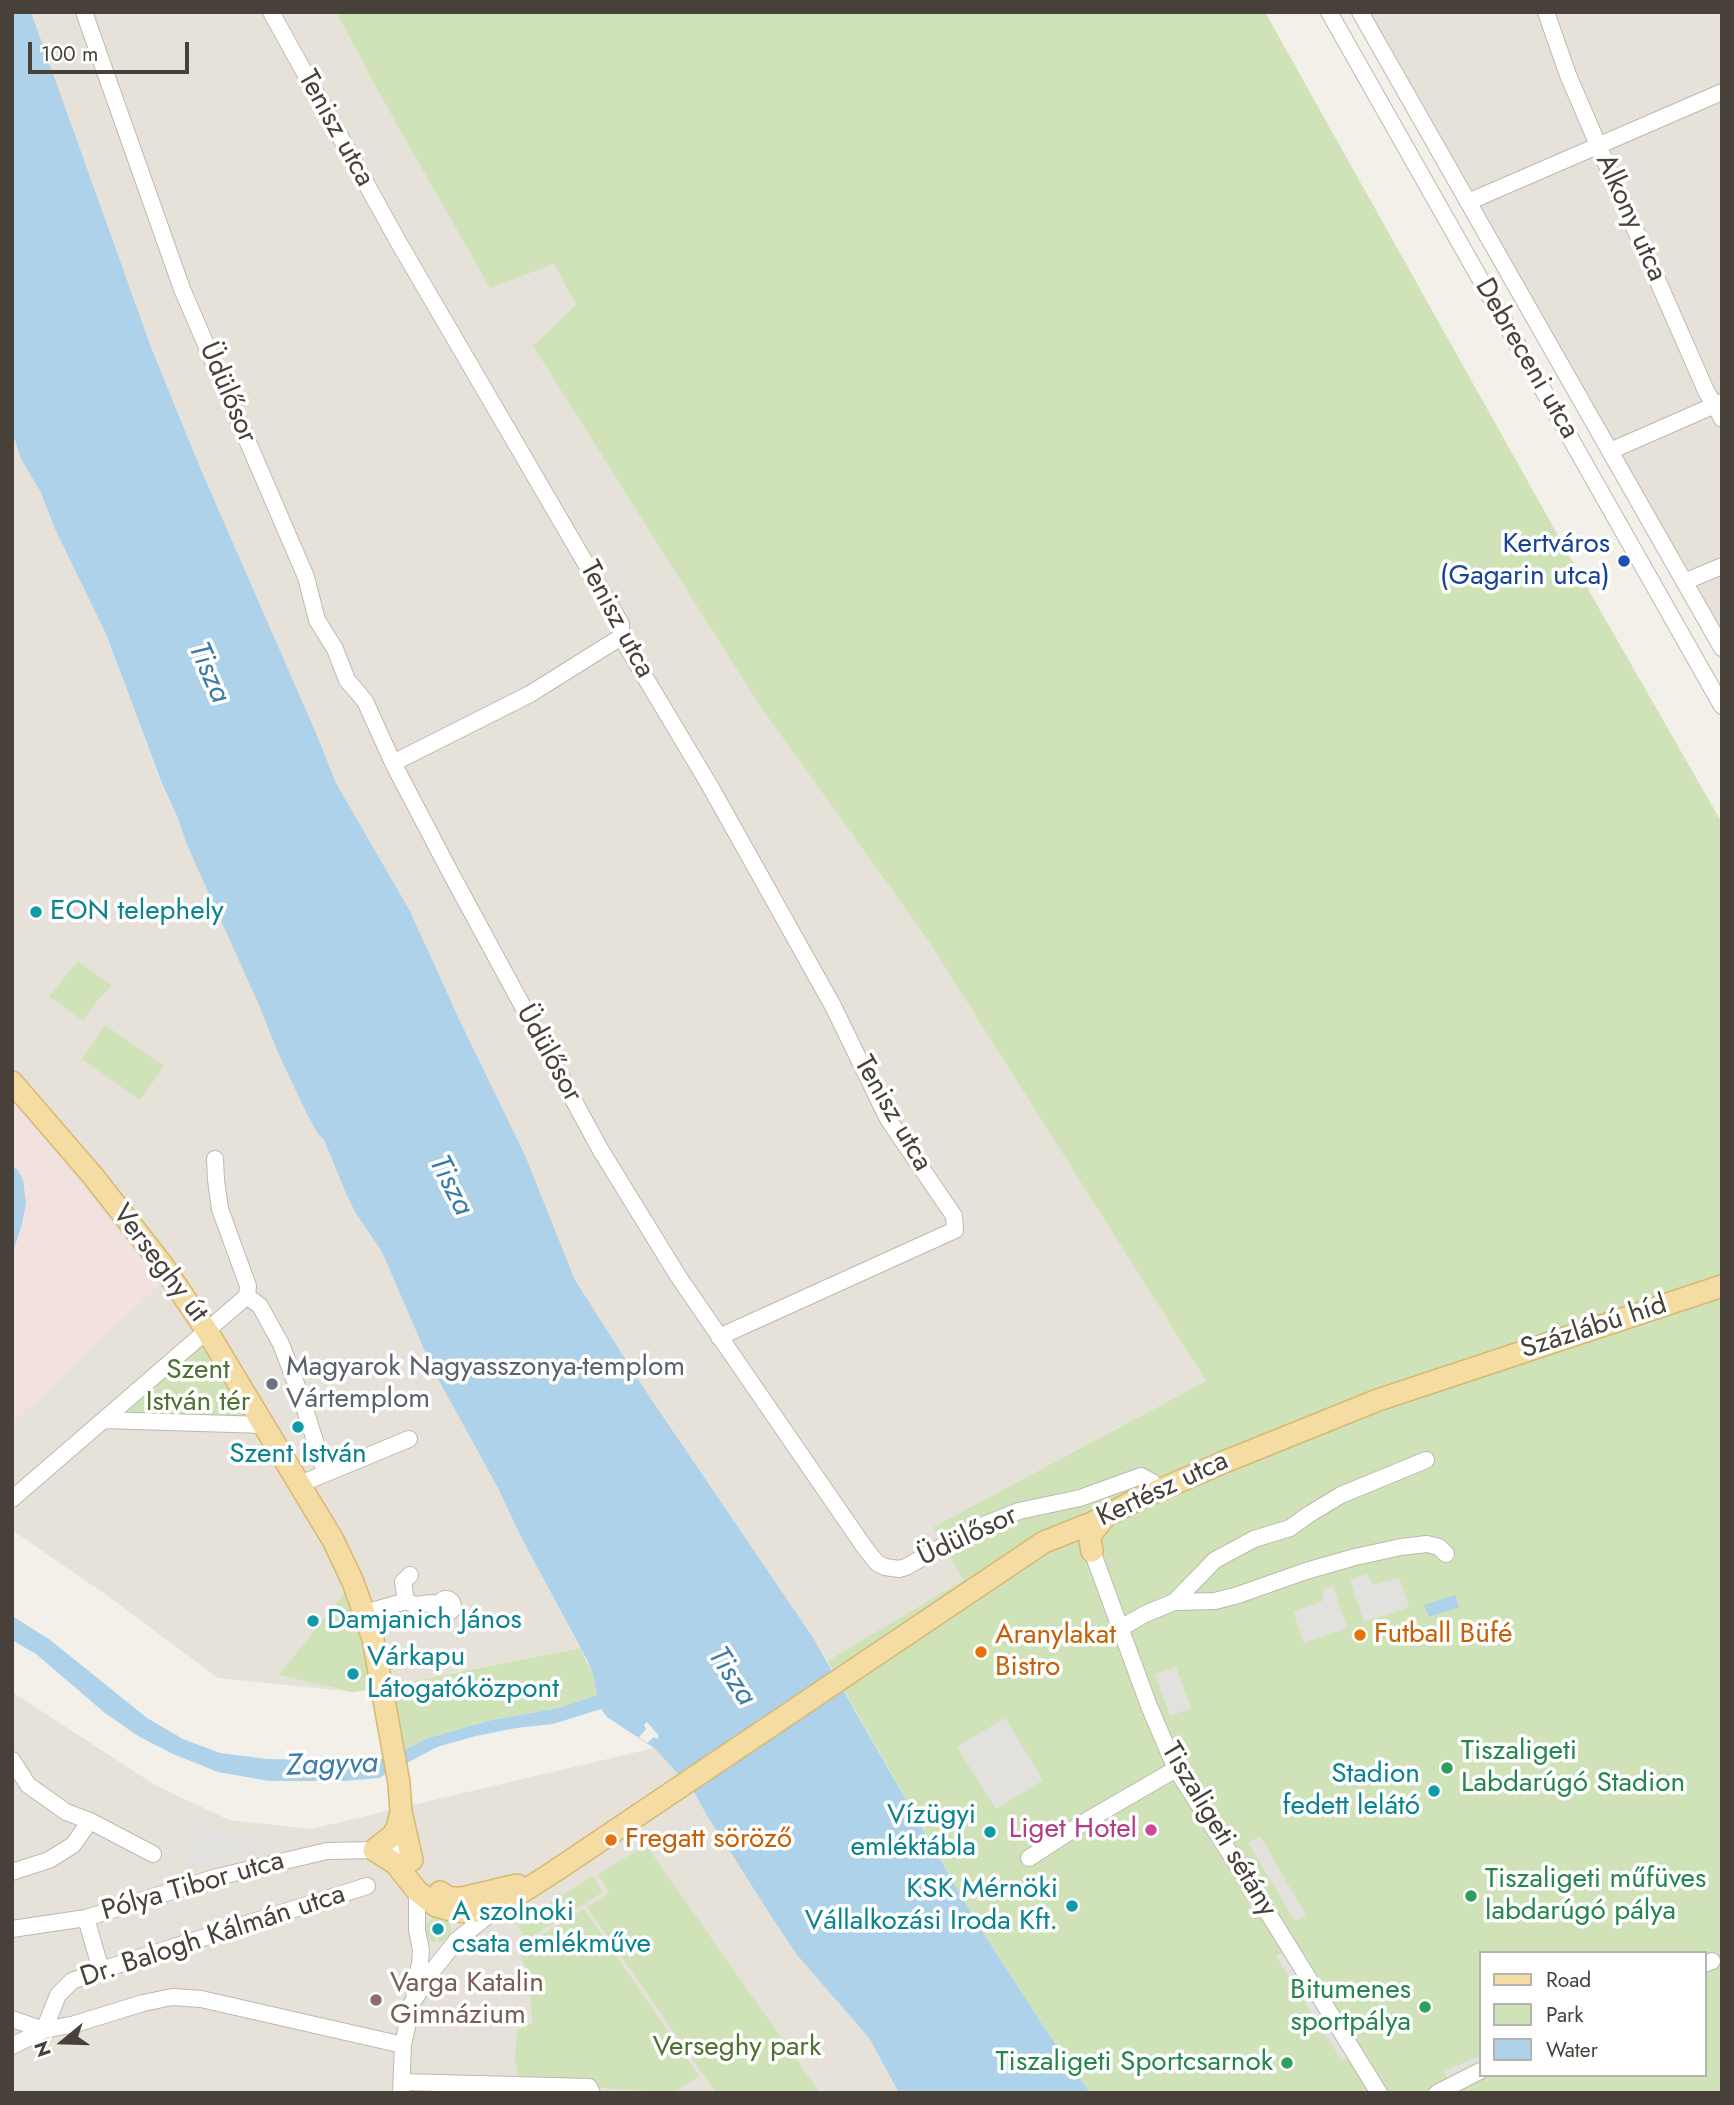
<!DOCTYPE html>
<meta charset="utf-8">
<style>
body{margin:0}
#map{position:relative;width:1734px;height:2105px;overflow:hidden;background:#f3f0ea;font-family:Jost,sans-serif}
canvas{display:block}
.frame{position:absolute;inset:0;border:14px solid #474139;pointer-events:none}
.legend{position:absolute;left:1479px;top:1951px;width:228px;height:126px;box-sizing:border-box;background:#fff;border:2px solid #b5b3b0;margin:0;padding:9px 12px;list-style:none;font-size:21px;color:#474139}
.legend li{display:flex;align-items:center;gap:14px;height:35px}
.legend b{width:35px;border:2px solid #b5b3b0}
.north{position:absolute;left:28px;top:2007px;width:70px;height:70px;-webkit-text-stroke:5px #fff;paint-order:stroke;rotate:251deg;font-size:19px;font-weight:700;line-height:28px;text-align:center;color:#474139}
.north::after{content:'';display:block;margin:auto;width:24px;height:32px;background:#474139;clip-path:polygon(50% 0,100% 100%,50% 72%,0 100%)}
.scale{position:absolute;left:28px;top:42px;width:161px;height:32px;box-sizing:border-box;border:4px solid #474139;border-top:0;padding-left:9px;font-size:21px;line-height:24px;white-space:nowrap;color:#474139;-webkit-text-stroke:5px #fff;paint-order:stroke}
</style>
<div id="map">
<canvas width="1734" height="2105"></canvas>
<div class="frame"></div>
<ul class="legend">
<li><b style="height:9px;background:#f4dca3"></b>Road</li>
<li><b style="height:19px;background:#d0e3b8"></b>Park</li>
<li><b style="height:19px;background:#add2e9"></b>Water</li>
</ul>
<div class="north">N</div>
<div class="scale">100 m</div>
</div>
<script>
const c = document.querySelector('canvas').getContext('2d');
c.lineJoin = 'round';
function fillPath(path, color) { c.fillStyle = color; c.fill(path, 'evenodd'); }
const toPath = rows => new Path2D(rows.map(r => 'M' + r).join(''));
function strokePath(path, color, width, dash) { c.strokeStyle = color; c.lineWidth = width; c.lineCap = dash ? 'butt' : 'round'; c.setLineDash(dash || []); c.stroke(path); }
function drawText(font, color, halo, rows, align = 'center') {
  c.font = font + ' Jost,sans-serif'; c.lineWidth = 7; c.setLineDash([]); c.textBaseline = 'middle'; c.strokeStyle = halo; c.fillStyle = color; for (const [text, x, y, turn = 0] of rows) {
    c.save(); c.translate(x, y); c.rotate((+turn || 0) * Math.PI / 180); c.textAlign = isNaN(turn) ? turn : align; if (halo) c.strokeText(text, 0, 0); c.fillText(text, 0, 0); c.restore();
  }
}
fillPath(toPath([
 [31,12,336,12,385,104,490,287,554,264,577,305,534,347,757,702,929,942,1206,1381,933,1527,963,1580,827,1661,812,1636,647,1393,575,1280,525,1155,459,1019,410,911,336,783,316,733,199,465,151,347],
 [1360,12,1722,12,1722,648],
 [12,439,15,440,20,457,41,493,54,527,106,634,161,784,177,816,187,845,260,1005,278,1053,305,1110,317,1133,324,1140,345,1191,355,1212,382,1252,433,1370,498,1488,521,1537,580,1648,353,1692,218,1678,115,1601,12,1530],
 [12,1692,155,1785,229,1820,311,1829,654,1748,693,1790,706,1814,773,1919,797,1955,869,2038,899,2093,12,2093]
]), '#e7e2d9');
fillPath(toPath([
 [12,1099,161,1283,12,1424]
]), '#f2e2df');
fillPath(toPath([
 [336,12,1265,12,1592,596,1722,823,1722,2093,1090,2093,1042,2024,975,1920,827,1661,963,1580,933,1527,1206,1381,929,942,757,702,533,346,576,305,554,264,490,288,385,104],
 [1480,1953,1704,1953,1704,2075,1480,2075],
 [78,961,112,986,96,1002,83,1021,49,996],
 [105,1025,164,1066,140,1100,82,1059],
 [207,1331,264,1425,104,1420],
 [353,1582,382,1687,580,1648,593,1674,597,1695,560,1708,487,1721,425,1739,394,1756,382,1688,353,1692,279,1675],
 [646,1845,820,2093,716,2093,587,1907,609,1893,598,1874],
 [593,1876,603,1892,526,1940,516,1923],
 [584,1909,699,2076,675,2092,521,2084,515,2059,517,2030,532,2023,530,1979,518,1950],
 [434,1916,446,1918,451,1925,451,1933,448,1937,441,1942,438,1942,438,1933,442,1933,442,1925,434,1925,436,1942,432,1941,426,1934,425,1925]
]), '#d0e3b8');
fillPath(toPath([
 [1367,1574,1374,1585,1399,1578,1409,1607,1364,1622,1350,1580],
 [1333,1586,1347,1628,1304,1643,1293,1611,1321,1602,1324,1597,1323,1589],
 [1176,1667,1191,1708,1170,1716,1155,1674],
 [1005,1718,1043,1780,996,1809,957,1747],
 [188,1828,259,1834,263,1850,187,1868],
 [1260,1836,1306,1915,1295,1921,1248,1843],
 [1284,1952,1351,2057,1342,2061,1276,1956],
 [1480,2056,1480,2071,1451,2086,1444,2071]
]), '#e2e1de');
fillPath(toPath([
 [12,12,31,12,151,347,199,465,316,733,336,783,410,911,459,1019,525,1155,575,1280,647,1393,812,1636,975,1920,1042,2024,1090,2093,899,2093,869,2038,797,1955,773,1919,706,1814,693,1790,654,1748,607,1717,601,1709,553,1724,516,1728,476,1736,437,1747,379,1778,344,1781,269,1781,218,1772,173,1754,138,1736,105,1713,36,1654,12,1640,12,1616,49,1639,147,1718,183,1739,220,1753,267,1759,370,1761,394,1756,425,1739,487,1721,559,1708,597,1695,593,1674,588,1662,521,1537,498,1488,433,1370,382,1252,355,1212,345,1191,324,1140,317,1133,305,1110,278,1053,259,1005,187,845,177,816,162,784,106,634,54,527,41,493,20,457,15,440,12,439],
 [12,1167,18,1170,23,1180,26,1203,21,1228,12,1254],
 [1455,1595,1459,1607,1429,1617,1424,1605]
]), '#add2e9');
fillPath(toPath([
 [647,1722,659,1736,657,1739,654,1737,647,1743,639,1737,646,1729,644,1725]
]), '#f3f0ea');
const minor = toPath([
 [84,12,182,289,306,577,317,620,335,649,347,680,365,701,393,763,449,870,600,1149,678,1276,865,1548,877,1563,885,1567,899,1569,906,1567,971,1530,1019,1511,1080,1498,1141,1476,1152,1482,1159,1490],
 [271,12,399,243,621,624,621,637,710,786,833,1006,888,1119,954,1216,955,1230,719,1337],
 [1329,12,1722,706],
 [1360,12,1722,648],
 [1546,12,1568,75,1598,145,1707,393,1715,405,1722,419],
 [1468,202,1722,92],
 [1610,451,1722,402],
 [1684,582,1722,566],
 [393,763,530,694,621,637],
 [247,1296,260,1306,281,1344,301,1397,325,1472],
 [104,1420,264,1425],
 [300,1484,409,1439],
 [12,1499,247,1296,248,1286,220,1209,216,1180,215,1159],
 [1092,1551,1149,1706,1176,1769,1278,1929,1379,2093],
 '439 1606a7 7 0 1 1 14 0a7 7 0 1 1-14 0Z',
 [406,1601,403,1582,410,1575],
 [1174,1602,1215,1560,1254,1539,1290,1528,1308,1515,1341,1495,1426,1460],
 [365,1613,406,1601,415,1605,432,1603,439,1607],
 [1121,1628,1145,1614,1174,1602,1215,1601,1238,1595,1306,1571,1355,1557,1401,1547,1427,1544,1439,1547,1446,1554],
 [12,1760,28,1785,66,1812,90,1821,153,1854],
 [1029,1858,1088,1820,1176,1769],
 [12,1872,49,1860,73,1845,90,1821],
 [86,1918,101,1970],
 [12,1929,86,1918,217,1877,327,1851,374,1850,392,1846,406,1854],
 [1704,1964,1712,1961],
 [414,1992,420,1963,421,1950,417,1930,417,1891],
 [12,2019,44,2030],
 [44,2030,58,1995,72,1981,101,1970,367,1886],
 [12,2046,44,2030,75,2024,143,2003,172,1997,201,1999,403,2045],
 [402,2082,589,2087,592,2093],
 [401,2093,403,2045,412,2003,434,1969,457,1940,499,1907],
 [1437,2093,1480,2071]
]);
const major = toPath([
 [12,1082,93,1176,161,1263,207,1331,333,1540,353,1582,373,1639,399,1783,401,1812,412,1860],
 [1092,1551,1090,1540,1091,1534,1105,1517],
 [401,1812,397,1828,392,1836,374,1850,396,1864,417,1891,436,1906,454,1911,473,1912,505,1903,555,1871,1044,1542,1092,1523,1134,1501,1224,1462,1378,1400,1722,1286],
 [440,1892,449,1898,462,1898,517,1885]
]);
strokePath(minor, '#beb8ae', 18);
strokePath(major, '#d8b874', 24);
strokePath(minor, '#fff', 16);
strokePath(major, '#f4dca3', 21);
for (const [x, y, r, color] of [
 [1624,561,7,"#1a4fb4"],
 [36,912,7,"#0f9aa8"],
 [272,1384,7,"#6b7280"],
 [298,1427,7,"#0f9aa8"],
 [313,1621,7,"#0f9aa8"],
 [1360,1635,7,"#e8710a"],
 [981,1652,7,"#e8710a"],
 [353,1674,7,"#0f9aa8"],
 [1447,1768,7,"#2e9e5b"],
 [1434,1791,7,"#0f9aa8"],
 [1151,1830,7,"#d1479c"],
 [990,1832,7,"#0f9aa8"],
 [611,1840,7,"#e8710a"],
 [1471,1896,7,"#2e9e5b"],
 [1072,1906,7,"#0f9aa8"],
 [438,1929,7,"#0f9aa8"],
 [376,2000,7,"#8d6e63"],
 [1425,2007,7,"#2e9e5b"],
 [1287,2063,7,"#2e9e5b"]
]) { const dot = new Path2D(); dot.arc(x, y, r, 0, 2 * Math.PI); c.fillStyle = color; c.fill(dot); strokePath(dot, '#fff', 2.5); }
drawText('28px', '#474139', '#fff', [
 ["Tenisz utca",335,129,61],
 ["Alkony utca",1630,218,66],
 ["Debreceni utca",1526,359,60],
 ["Üdülősor",227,393,67],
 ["Tenisz utca",616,620,62],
 ["Üdülősor",548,1054,61],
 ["Tenisz utca",892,1114,60],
 ["Verseghy út",159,1264,53],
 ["Százlábú híd",1594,1328,-18],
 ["Kertész utca",1163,1490,-25],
 ["Üdülősor",968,1537,-25],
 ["Tiszaligeti sétány",1218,1830,59],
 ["Pólya Tibor utca",193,1887,-16],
 ["Dr. Balogh Kálmán utca",213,1937,-18]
]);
drawText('28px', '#164399', '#fff', [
 ["Kertváros",1610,545],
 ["(Gagarin utca)",1610,577]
], 'right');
drawText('28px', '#0d838f', '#fff', [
 ["EON telephely",50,912],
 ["Szent István",298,1455,"center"],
 ["Damjanich János",327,1621],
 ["Várkapu",367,1658],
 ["Látogatóközpont",367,1690],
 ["Stadion",1420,1775,"right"],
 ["fedett lelátó",1420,1807,"right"],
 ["Vízügyi",976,1816,"right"],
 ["emléktábla",976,1848,"right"],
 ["KSK Mérnöki",1058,1890,"right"],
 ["Vállalkozási Iroda Kft.",1058,1922,"right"],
 ["A szolnoki",452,1913],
 ["csata emlékműve",452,1945]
], 'left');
drawText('28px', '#5b616d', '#fff', [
 ["Magyarok Nagyasszonya-templom",286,1368],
 ["Vártemplom",286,1400]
], 'left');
drawText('28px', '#4b7332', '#fff', [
 ["Szent",198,1371],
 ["István tér",198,1403],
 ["Verseghy park",737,2048]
]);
drawText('28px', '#c56008', '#fff', [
 ["Futball Büfé",1374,1635],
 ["Aranylakat",995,1636],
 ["Bistro",995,1668],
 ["Fregatt söröző",625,1840]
], 'left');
drawText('28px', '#27864d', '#fff', [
 ["Tiszaligeti",1461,1752],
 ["Labdarúgó Stadion",1461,1784],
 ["Tiszaligeti műfüves",1485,1880],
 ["labdarúgó pálya",1485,1912],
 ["Bitumenes",1411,1991,"right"],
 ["sportpálya",1411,2023,"right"],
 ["Tiszaligeti Sportcsarnok",1273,2063,"right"]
], 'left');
drawText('28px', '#b23c85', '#fff', [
 ["Liget Hotel",1137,1830]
], 'right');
drawText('28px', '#785e54', '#fff', [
 ["Varga Katalin",390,1984],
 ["Gimnázium",390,2016]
], 'left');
drawText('italic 30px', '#3d7ca8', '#fff', [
 ["Tisza",208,673,66],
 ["Tisza",450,1186,63],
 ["Tisza",731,1677,57],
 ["Zagyva",332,1766,-2]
]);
</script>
